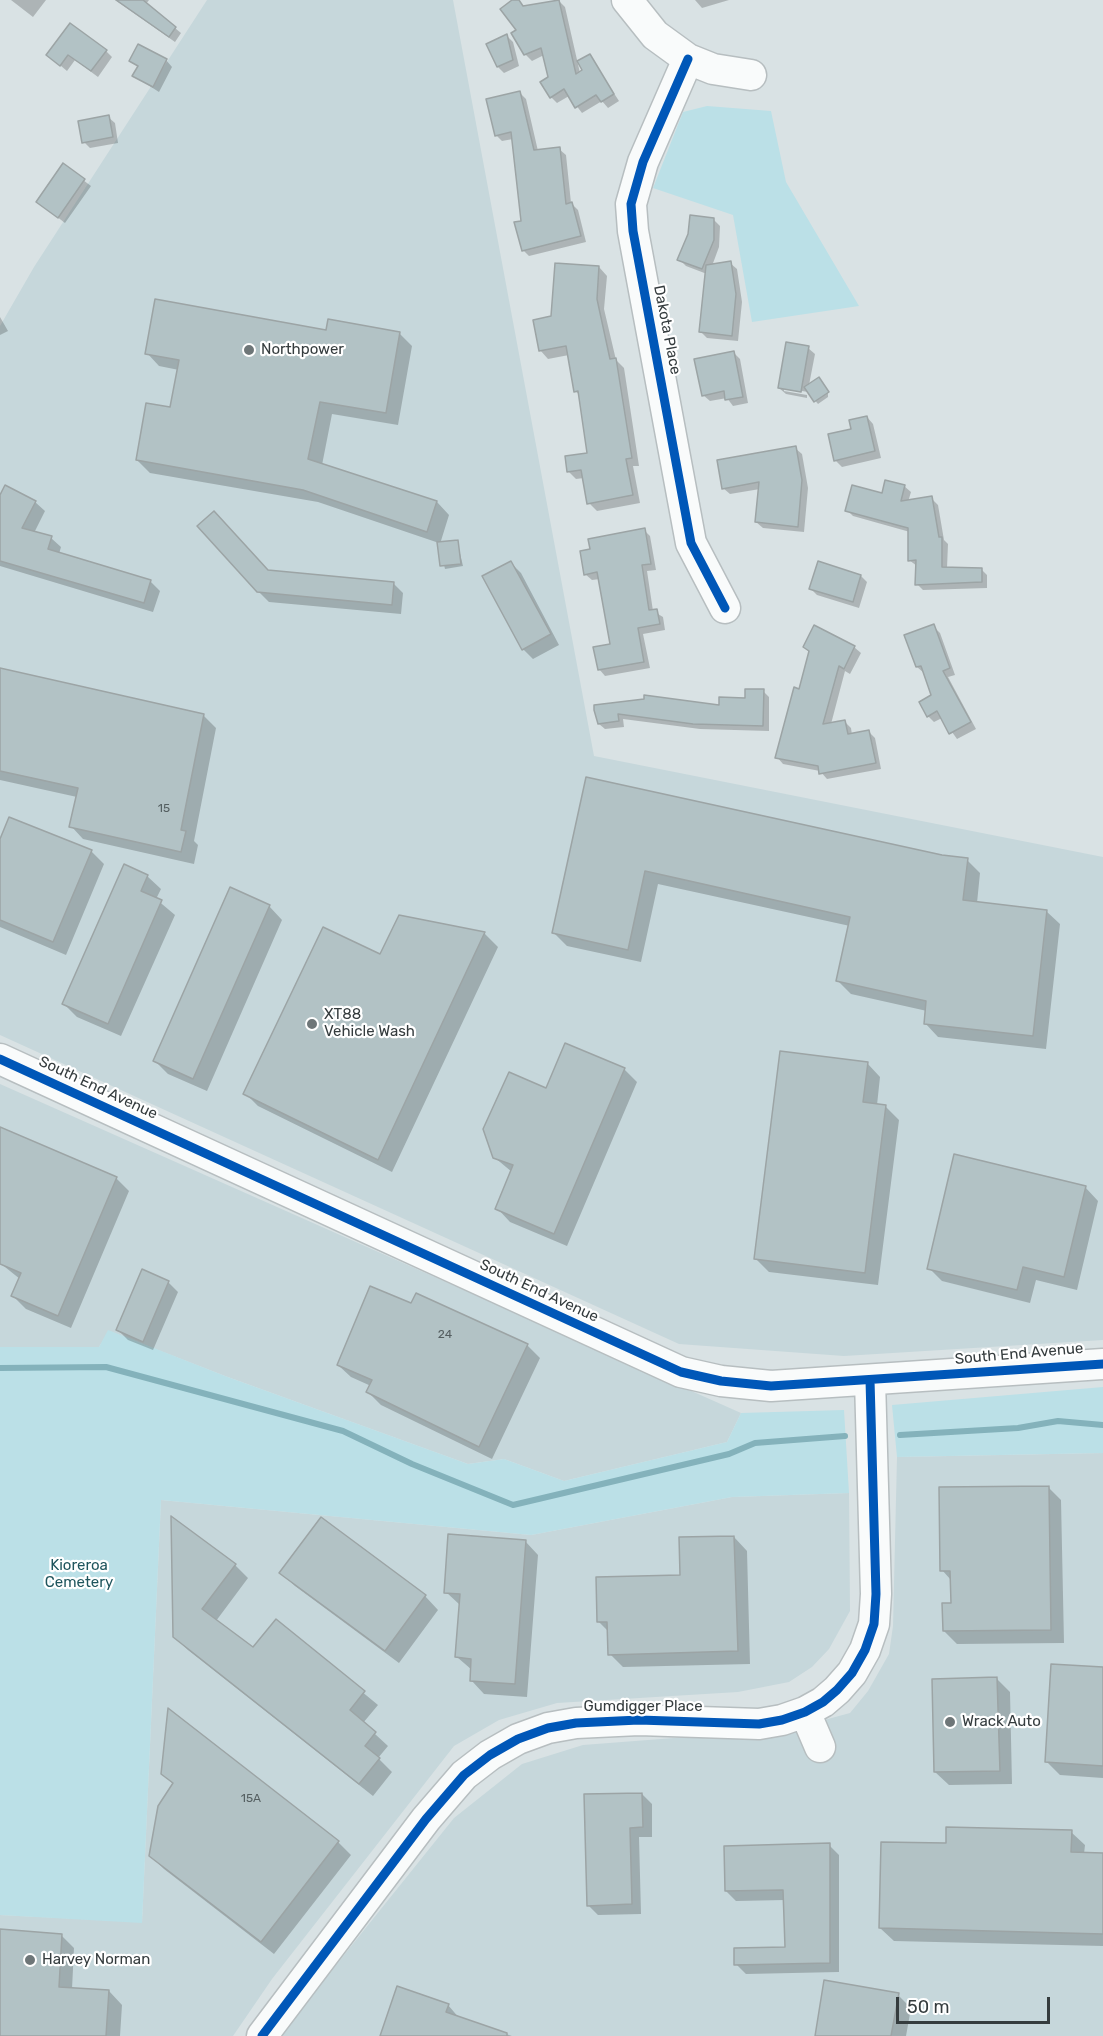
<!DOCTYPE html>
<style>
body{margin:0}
#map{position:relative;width:1103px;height:2036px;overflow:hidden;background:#d9e2e4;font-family:Rubik,sans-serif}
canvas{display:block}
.scale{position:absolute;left:896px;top:1997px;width:154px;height:27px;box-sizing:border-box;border:3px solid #353c3e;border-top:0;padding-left:8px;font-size:18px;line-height:21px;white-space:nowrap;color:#353c3e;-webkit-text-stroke:4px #fff;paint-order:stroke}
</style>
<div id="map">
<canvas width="1103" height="2036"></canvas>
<div class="scale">50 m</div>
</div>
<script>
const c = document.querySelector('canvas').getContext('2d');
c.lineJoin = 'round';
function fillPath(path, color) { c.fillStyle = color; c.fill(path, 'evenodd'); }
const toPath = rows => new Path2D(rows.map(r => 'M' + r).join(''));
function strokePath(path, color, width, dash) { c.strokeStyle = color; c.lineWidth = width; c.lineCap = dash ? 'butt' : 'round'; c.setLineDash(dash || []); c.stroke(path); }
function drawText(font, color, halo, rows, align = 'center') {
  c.font = font + ' Rubik,sans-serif'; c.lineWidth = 4.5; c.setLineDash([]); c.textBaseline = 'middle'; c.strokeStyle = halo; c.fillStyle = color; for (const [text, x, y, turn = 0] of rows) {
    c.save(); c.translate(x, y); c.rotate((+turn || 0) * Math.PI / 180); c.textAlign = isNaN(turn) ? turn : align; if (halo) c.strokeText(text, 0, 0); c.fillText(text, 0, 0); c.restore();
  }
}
fillPath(toPath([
 [207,0,453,0,594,756,1103,857,1103,1340,844,1356,679,1344,0,1035,0,326,34,267],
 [0,1084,741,1413,727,1442,564,1481,504,1459,468,1464,225,1376,109,1331,99,1347,0,1347],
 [1103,1453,1103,2036,279,2036,454,1818,522,1764,583,1745,791,1729,850,1713,868,1691,889,1654,893,1626,897,1457],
 [849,1493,850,1611,829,1649,812,1667,789,1682,738,1692,557,1703,499,1720,454,1746,272,1979,233,2036,0,2036,0,1915,142,1922,161,1500,531,1535,732,1497]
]), '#c6d7db');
fillPath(toPath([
 [707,106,771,111,786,182,859,306,752,322,733,215,653,188,683,112],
 [108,1330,225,1376,468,1464,504,1459,564,1481,727,1442,741,1413,844,1410,849,1493,732,1497,531,1535,161,1500,142,1923,0,1915,0,1347,99,1347],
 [1103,1387,1103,1453,897,1457,892,1405]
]), '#bbe0e7');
fillPath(toPath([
 [11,0,46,0,33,17],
 [115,0,149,0,146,4,181,33,175,42],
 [515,0,524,7,558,0,565,7,580,73,585,71,589,55,619,101,608,108,602,101,582,113,569,96,557,103,551,97,544,55,532,61,525,54],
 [695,0,729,0,702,8],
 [507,36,513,42,519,66,504,73,498,67],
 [106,51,112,57,98,77,75,60,67,71,48,55],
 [131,60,166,60,172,67,159,92,134,76,138,67],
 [520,93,526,99,538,151,559,149,566,155,571,203,578,210,586,242,529,256,523,250,523,222,513,139,502,141,496,135],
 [108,117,115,123,118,143,90,148,84,142],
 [63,165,91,186,65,223,38,202],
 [713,219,720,226,719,247,712,266,730,263,737,269,742,302,738,341,707,338,700,331,707,274,686,266,679,259],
 [599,267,607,276,604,309,616,360,624,368,639,466,633,466,640,503,597,511,589,503,584,478,576,479,568,471,588,455,580,395,575,391,569,355,548,359,540,350,553,317],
 [0,317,8,331,0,335],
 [328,332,399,333,412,346,398,425,332,414,322,465,437,502,449,515,440,544,457,541,463,566,445,569,439,543,318,502,150,473,137,460,172,409,179,370,159,366,147,353],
 [808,348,815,354,809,385,828,392,828,397,818,404,808,392,784,388,784,391,807,395,807,398,786,394,779,388],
 [734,353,740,359,748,403,733,406,727,398,710,401,703,395],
 [867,417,873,424,881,458,842,467,836,461,852,430],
 [795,448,802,454,808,488,804,532,763,528,756,522,760,489,730,494,723,488],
 [904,486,911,492,908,502,932,499,938,505,944,540,948,544,947,568,981,569,987,575,987,588,923,590,917,584,917,566,909,560,910,532,853,516,847,510],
 [0,499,35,502,45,511,34,533,51,538,61,547,59,554,150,581,160,591,153,612,0,566],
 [644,530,650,536,656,570,647,571,653,611,663,617,665,630,643,634,650,668,605,676,599,669,611,645,600,579,592,580,585,574],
 [511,563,521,573,559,645,533,659,523,649],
 [269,571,393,583,403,593,401,614,269,602,258,591],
 [861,576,867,582,859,608,817,595,810,588],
 [933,626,940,633,955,675,948,677,976,729,957,739,942,718,934,722,928,716,933,696,924,673,917,667],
 [804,647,854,647,861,653,850,674,845,671,831,724,845,722,851,728,852,735,869,732,875,738,881,769,827,779,820,771,783,764,777,757,800,690,810,653],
 [0,669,203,715,216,728,194,841,198,845,194,864,83,839,71,826,77,797,0,780],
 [763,691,769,697,769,731,700,729,623,719,624,727,605,729,599,724,596,706,720,707,747,700],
 [587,779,942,857,967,860,980,873,977,903,1046,911,1060,924,1046,1049,938,1037,925,1023,927,1011,851,994,838,981,850,926,658,884,641,962,567,946,553,932],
 [0,843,91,851,104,864,66,955,0,927],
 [147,876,161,889,156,899,175,915,121,1036,77,1017,64,1004],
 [269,906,282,920,207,1091,168,1074,155,1061],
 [400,917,485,934,498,947,392,1172,258,1106,245,1093,380,956],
 [867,1063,880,1077,877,1105,886,1107,899,1120,878,1285,769,1272,755,1258],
 [624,1069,637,1082,567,1246,510,1222,497,1208,512,1172,494,1157,547,1090],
 [0,1129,116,1178,129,1191,71,1328,26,1309,13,1296,20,1279,0,1263],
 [1085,1187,1098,1201,1077,1290,1036,1280,1030,1303,942,1281,929,1268],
 [168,1282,178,1292,153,1350,128,1340,118,1330],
 [411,1305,527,1345,540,1358,492,1459,381,1405,368,1392,371,1386,351,1377,338,1365],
 [1048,1487,1061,1500,1064,1643,957,1644,944,1631,952,1605,951,1580,942,1570],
 [321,1519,425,1596,438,1610,399,1663,295,1586,281,1573],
 [734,1537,747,1551,750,1664,623,1667,610,1654,609,1632,598,1621,681,1576],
 [525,1541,538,1555,527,1697,484,1694,471,1680,472,1670,457,1657,460,1605,446,1592],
 [235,1565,248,1578,216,1621,253,1649,276,1621,378,1705,363,1723,388,1746,378,1758,392,1772,373,1796,188,1650,174,1636],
 [1103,1668,1103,1778,1060,1775,1047,1762],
 [997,1679,1010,1692,1012,1784,949,1785,935,1772],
 [169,1710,338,1842,351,1855,274,1954,164,1869,151,1856,174,1785,163,1774],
 [642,1794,652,1804,652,1837,639,1837,641,1914,598,1915,588,1905],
 [1071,1832,1085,1845,1084,1854,1103,1854,1103,1946,894,1941,880,1928,948,1845],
 [829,1845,839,1855,839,1972,746,1974,736,1964,787,1948,785,1900,736,1901,726,1891],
 [0,1931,61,1935,74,1948,72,1989,109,1991,122,2005,120,2036,0,2036],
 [898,1995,911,2008,906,2036,816,2036],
 [448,2005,460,2019,512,2036,382,2036]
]), '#0003');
strokePath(toPath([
 [0,1368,106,1367,343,1431,412,1464,513,1505,729,1454,755,1443,845,1436],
 [900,1435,1018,1428,1058,1421,1103,1425]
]), '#84b2bb', 6);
const building = toPath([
 [116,0,143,0,176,27,169,37,116,0],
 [512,0,519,0,523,6,559,0,576,74,582,70,577,61,590,54,614,94,601,102,596,95,575,108,564,89,550,98,540,82,548,77,541,48,524,55,511,33,516,30,500,9,512,0],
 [70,23,107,50,91,71,68,55,60,66,46,55,70,23],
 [507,34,513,60,497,67,486,44,507,34],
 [138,44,167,59,153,87,132,76,138,66,129,61,138,44],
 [520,91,534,150,560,147,566,204,572,202,581,236,522,251,514,222,521,221,511,132,495,136,486,99,520,91],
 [109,115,113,137,82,143,78,121,109,115],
 [63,163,85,179,58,218,36,202,63,163],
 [690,215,714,218,714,240,702,269,677,260,688,234,690,215],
 [731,261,736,294,732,336,699,332,706,265,731,261],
 [555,263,599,266,597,299,610,359,616,358,632,458,626,459,633,495,587,504,581,470,567,472,565,456,587,453,578,391,574,392,566,346,539,351,533,320,551,316,555,263],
 [155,299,326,330,328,319,400,332,386,413,320,402,308,459,437,501,427,532,303,490,136,460,146,403,170,407,179,360,145,354,155,299],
 [786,342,809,346,801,392,778,388,786,342],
 [734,351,743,397,725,400,724,391,702,396,694,359,734,351],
 [819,377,829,392,814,402,804,387,819,377],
 [867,416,875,451,834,461,828,434,851,429,849,420,867,416],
 [796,446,802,480,798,527,755,522,759,482,722,489,717,460,796,446],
 [885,480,905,485,901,501,932,496,939,537,942,537,942,567,982,568,982,582,915,585,916,560,908,561,908,528,845,511,852,485,882,493,885,480],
 [5,485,36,501,22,528,52,536,48,549,151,580,144,603,0,561,0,495,5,485],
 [214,511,268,570,394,582,392,605,257,592,197,526,214,511],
 [645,528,651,564,642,565,649,610,657,609,660,624,638,628,644,662,598,670,593,647,610,644,597,572,584,575,580,551,590,549,588,539,645,528],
 [458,540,461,564,440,566,437,542,458,540],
 [511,561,551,634,522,650,482,576,511,561],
 [818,561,861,575,853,602,809,589,818,561],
 [934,624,950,668,943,671,971,722,949,734,937,711,927,717,919,702,931,695,921,666,916,667,904,635,934,624],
 [814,625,855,646,844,669,839,666,823,724,845,720,848,734,869,730,876,763,819,774,818,766,775,758,794,687,799,689,809,651,803,647,814,625],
 [0,668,204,714,181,830,186,831,181,852,69,827,78,788,0,771,0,668],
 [745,689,764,689,763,726,693,724,618,714,619,721,598,724,594,710,594,705,644,699,644,695,719,705,719,697,745,698,745,689],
 [586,777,942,855,968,858,963,900,1047,910,1033,1036,924,1024,926,1001,836,981,850,917,645,871,628,950,552,933,586,777],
 [9,817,92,850,53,942,0,920,0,839,9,817],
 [124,864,148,875,141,891,162,900,108,1024,62,1004,124,864],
 [230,887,270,905,193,1079,153,1061,230,887],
 [399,915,485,932,378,1160,243,1094,323,927,380,954,399,915],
 [565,1043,625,1068,554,1234,495,1209,513,1165,493,1158,483,1129,509,1072,546,1088,565,1043],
 [780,1051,868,1062,863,1102,886,1105,865,1273,754,1259,780,1051],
 [0,1127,117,1177,58,1316,11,1296,21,1273,0,1264,0,1127],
 [954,1154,1086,1186,1064,1277,1023,1267,1017,1290,927,1269,954,1154],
 [142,1269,169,1281,143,1342,116,1330,142,1269],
 [370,1286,411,1303,416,1293,528,1344,479,1447,366,1392,372,1380,337,1365,370,1286],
 [1049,1486,1051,1630,943,1631,942,1603,951,1603,950,1571,940,1571,939,1487,1049,1486],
 [171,1516,236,1564,202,1609,253,1647,276,1619,365,1691,350,1710,376,1732,365,1746,380,1758,359,1784,173,1637,171,1516],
 [321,1517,426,1595,385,1651,279,1573,321,1517],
 [448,1534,526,1540,515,1684,470,1681,471,1659,455,1657,460,1594,444,1593,448,1534],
 [734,1536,738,1651,608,1655,607,1622,597,1622,596,1577,680,1575,679,1537,734,1536],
 [1051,1664,1103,1667,1103,1766,1045,1762,1051,1664],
 [997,1677,1000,1771,934,1772,932,1679,997,1677],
 [168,1708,339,1841,261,1942,149,1856,158,1806,173,1783,161,1774,168,1708],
 [642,1793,643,1827,630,1828,632,1904,587,1906,584,1794,642,1793],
 [946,1827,1072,1830,1071,1852,1103,1853,1103,1934,879,1928,881,1842,946,1843,946,1827],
 [830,1843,830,1963,734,1965,734,1948,785,1947,783,1890,725,1891,724,1846,830,1843],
 [0,1929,62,1934,59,1987,109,1990,106,2036,0,2036,0,1929],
 [824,1980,899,1993,891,2036,815,2036,824,1980],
 [397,1986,449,2004,446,2012,507,2033,507,2036,380,2036,397,1986]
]);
fillPath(building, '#b2c2c5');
strokePath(building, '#9ca4a5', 1.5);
const minor = toPath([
 [627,0,655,35,688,59,713,69,751,75],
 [688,59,643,162,631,204,633,231,691,543,725,608],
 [0,1059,681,1372,721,1381,771,1386,1103,1364],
 [805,1712,820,1747],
 [262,2036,426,1819,464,1775,490,1755,518,1739,548,1728,576,1723,639,1720,759,1724,782,1720,805,1712,823,1702,837,1690,852,1673,865,1650,874,1624,876,1594,870,1380]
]);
strokePath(minor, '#b7bec0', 33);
strokePath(minor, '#f9fbfb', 30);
strokePath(toPath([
 [688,59,643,162,631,204,633,231,691,543,725,608],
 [0,1059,681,1372,721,1381,771,1386,1103,1364],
 [262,2036,426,1819,464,1775,490,1755,518,1739,548,1728,576,1723,639,1720,759,1724,782,1720,805,1712,823,1702,837,1690,852,1673,865,1650,874,1624,876,1594,870,1380]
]), '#0057b8', 9);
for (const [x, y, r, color] of [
 [249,350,6,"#6e7678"],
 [312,1024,6,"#6e7678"],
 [950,1722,6,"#6e7678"],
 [30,1960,6,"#6e7678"]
]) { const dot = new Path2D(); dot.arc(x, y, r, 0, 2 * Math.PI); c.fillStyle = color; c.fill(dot); strokePath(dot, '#fff', 2); }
drawText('12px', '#545e60', null, [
 ["15",164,809],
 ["24",445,1335],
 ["15A",251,1799]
]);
drawText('15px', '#353c3e', '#fff', [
 ["Dakota Place",667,330,79],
 ["South End Avenue",98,1088,25],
 ["South End Avenue",539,1291,25],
 ["South End Avenue",1019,1354,-5],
 ["Gumdigger Place",643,1707]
]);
drawText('15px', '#353c3e', '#fff', [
 ["Northpower",261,350],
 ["XT88",324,1015],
 ["Vehicle Wash",324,1032],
 ["Wrack Auto",962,1722],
 ["Harvey Norman",42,1960]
], 'left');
drawText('15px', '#1f555d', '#fff', [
 ["Kioreroa",79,1566],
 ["Cemetery",79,1583]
]);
</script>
